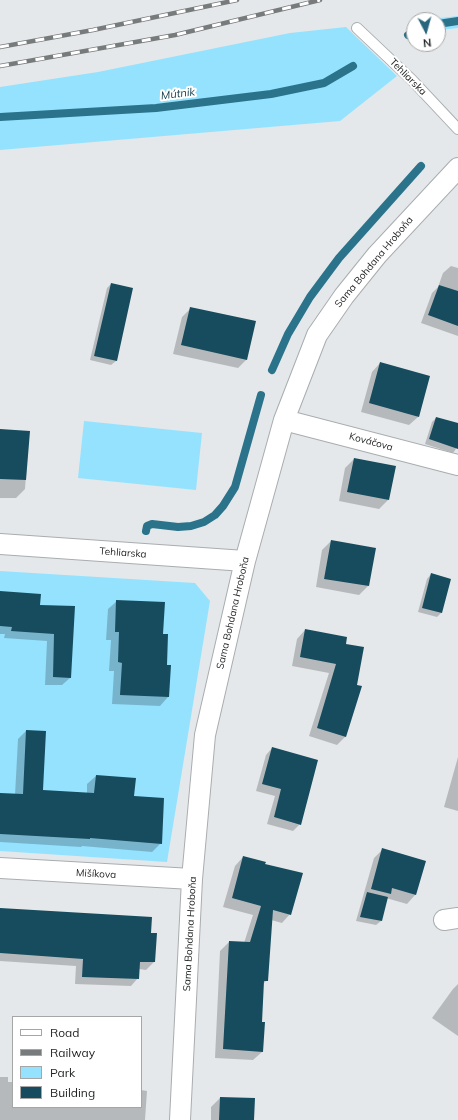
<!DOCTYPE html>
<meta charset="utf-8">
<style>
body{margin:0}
#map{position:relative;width:458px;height:1120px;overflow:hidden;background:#e4e8ea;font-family:Mulish,sans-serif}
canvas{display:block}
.legend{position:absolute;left:12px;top:1016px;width:130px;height:92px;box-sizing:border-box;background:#fff;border:1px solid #a5a6a6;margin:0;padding:5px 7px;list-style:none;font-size:12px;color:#1f2021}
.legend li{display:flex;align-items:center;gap:8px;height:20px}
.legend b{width:20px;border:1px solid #a5a6a6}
.north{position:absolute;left:406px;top:12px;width:40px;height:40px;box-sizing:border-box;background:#fff;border:1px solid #a5a6a6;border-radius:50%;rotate:174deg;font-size:11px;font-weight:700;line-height:16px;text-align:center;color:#1f2021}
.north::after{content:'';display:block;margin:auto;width:14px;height:18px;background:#27667c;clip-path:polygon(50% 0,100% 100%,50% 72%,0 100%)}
</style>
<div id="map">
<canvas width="458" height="1120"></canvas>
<ul class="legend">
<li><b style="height:5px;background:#fff"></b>Road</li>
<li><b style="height:5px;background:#787b7c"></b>Railway</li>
<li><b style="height:11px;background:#95e2ff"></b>Park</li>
<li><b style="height:11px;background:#164c5e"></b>Building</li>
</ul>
<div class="north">N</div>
</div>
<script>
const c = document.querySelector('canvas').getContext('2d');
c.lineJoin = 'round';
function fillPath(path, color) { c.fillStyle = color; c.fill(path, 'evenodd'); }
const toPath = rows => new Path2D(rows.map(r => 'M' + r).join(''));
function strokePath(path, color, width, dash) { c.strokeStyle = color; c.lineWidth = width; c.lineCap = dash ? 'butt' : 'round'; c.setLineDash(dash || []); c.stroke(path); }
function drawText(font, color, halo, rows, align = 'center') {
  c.font = font + ' Mulish,sans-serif'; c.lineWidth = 4; c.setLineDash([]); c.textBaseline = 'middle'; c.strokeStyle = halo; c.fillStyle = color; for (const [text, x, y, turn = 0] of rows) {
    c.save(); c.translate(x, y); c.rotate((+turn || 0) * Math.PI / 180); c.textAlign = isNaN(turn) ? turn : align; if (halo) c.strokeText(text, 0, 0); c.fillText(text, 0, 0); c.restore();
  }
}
fillPath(toPath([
 [458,16,458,28,441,30,438,31,438,20,422,20],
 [346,27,397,76,340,121,0,150,0,87,98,72,290,33],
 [84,421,202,433,196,490,78,478],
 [0,571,195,583,210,601,167,862,0,851]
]), '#95e2ff');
fillPath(toPath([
 [451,266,458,268,458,336,421,323,432,293,438,287,443,273],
 [111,284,116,361,111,365,90,360,107,288],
 [191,308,247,359,238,368,173,354,182,317],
 [380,363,418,417,409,425,361,412,372,372],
 [436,418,458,424,458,446,453,453,425,444,432,422],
 [0,430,29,432,25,489,16,498,0,498],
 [354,459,388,500,379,509,339,501,345,468],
 [331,541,368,586,359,595,316,587,322,550],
 [431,574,442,612,437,617,418,612,427,579],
 [0,592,39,606,74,607,70,678,62,685,45,685,47,641,4,638,5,634,0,634],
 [117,601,162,635,168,697,160,706,112,704,114,671,109,671,111,640,106,640,108,609],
 [305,630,345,644,356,685,361,687,345,737,337,745,309,736,329,673,292,666,297,639],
 [26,731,42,791,87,794,87,784,96,776,134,779,133,797,161,843,152,852,82,846,81,847,0,842,0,794,15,795,18,739],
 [272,748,300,824,293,831,267,824,275,796,256,791,266,755],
 [458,757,458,811,444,807],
 [383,849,415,895,407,904,386,898,381,921,376,925,356,921,374,858],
 [243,857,264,865,290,914,282,923,271,920,267,980,263,984,261,1023,262,1052,253,1060,215,1058,220,951,229,942,244,943,253,915,223,907,235,866],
 [0,909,150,934,154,962,146,970,139,969,138,978,131,986,75,984,76,966,0,961],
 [458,984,458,1036,432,1018,453,989],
 [0,1077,8,1077,8,1082,13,1082,13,1107,141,1107,141,1090,147,1091,145,1120,0,1120],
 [220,1098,253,1120,211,1120,211,1107]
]), '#0003');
strokePath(toPath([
 [438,24,458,21],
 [408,35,414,32],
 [0,117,156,108,271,94,324,83,353,66],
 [272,370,288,334,310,297,339,258,421,166],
 [146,531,147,526,152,524,178,527,191,526,204,522,215,515,223,506,235,487,261,395]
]), '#2a738b', 8);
fillPath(toPath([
 [111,283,133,288,117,361,94,356],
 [439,285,458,291,458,326,428,315],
 [190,307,256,321,247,360,181,345],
 [380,362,430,376,419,417,369,403],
 [436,417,458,423,458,449,429,439],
 [0,429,30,431,26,480,0,479],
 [354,458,396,466,389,500,347,492],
 [331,540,376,548,369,586,324,579],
 [431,573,451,579,442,613,422,608],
 [0,591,41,594,40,605,75,606,71,678,53,677,54,634,11,631,12,627,0,626],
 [116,600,165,602,163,634,168,634,167,665,171,665,169,697,120,695,122,663,118,662,119,632,115,632],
 [305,629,347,637,346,644,364,647,357,685,362,686,346,737,317,728,336,664,300,657],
 [26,730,46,731,43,790,94,793,96,775,136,778,134,796,164,798,162,844,90,838,90,839,0,834,0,793,23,794],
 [272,747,318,760,301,825,274,817,281,789,262,784],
 [382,848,426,861,416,895,392,888,391,894,371,889],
 [243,856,266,862,265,864,303,873,291,915,273,910,268,981,264,981,262,1022,265,1022,263,1052,223,1049,229,941,250,942,261,906,232,898],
 [367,892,388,897,382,921,360,917],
 [0,908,152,917,151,933,157,933,155,962,140,962,139,979,82,977,83,959,0,953],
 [220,1097,255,1098,254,1120,219,1120]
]), '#164c5e');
const lane = toPath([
 [357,28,412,80,458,129]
]);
const street = toPath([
 [284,420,458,465],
 [0,544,245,561],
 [0,868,192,879],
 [444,920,458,918],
 [180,1120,192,879,205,735,245,561,284,420,317,335,344,296,377,255,458,168]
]);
strokePath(lane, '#a9adaf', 12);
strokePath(street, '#a9adaf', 22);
strokePath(lane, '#fff', 10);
strokePath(street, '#fff', 20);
const rail = toPath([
 [0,47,93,30,237,0],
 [0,66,175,35,320,0]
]);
strokePath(rail, '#787b7c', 4.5);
strokePath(rail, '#fff', 3, [9]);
drawText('10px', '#1f2021', '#fff', [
 ["Tehliarska",408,77,45],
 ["Sama Bohdana Hroboňa",374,262,-50],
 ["Kováčova",371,442,15],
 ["Tehliarska",123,553,4],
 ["Sama Bohdana Hroboňa",233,613,-77],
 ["Mišíkova",96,874,3],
 ["Sama Bohdana Hroboňa",190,934,-87]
]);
drawText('italic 11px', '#0f3c4b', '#fff', [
 ["Mútnik",178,94,-7]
]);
</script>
